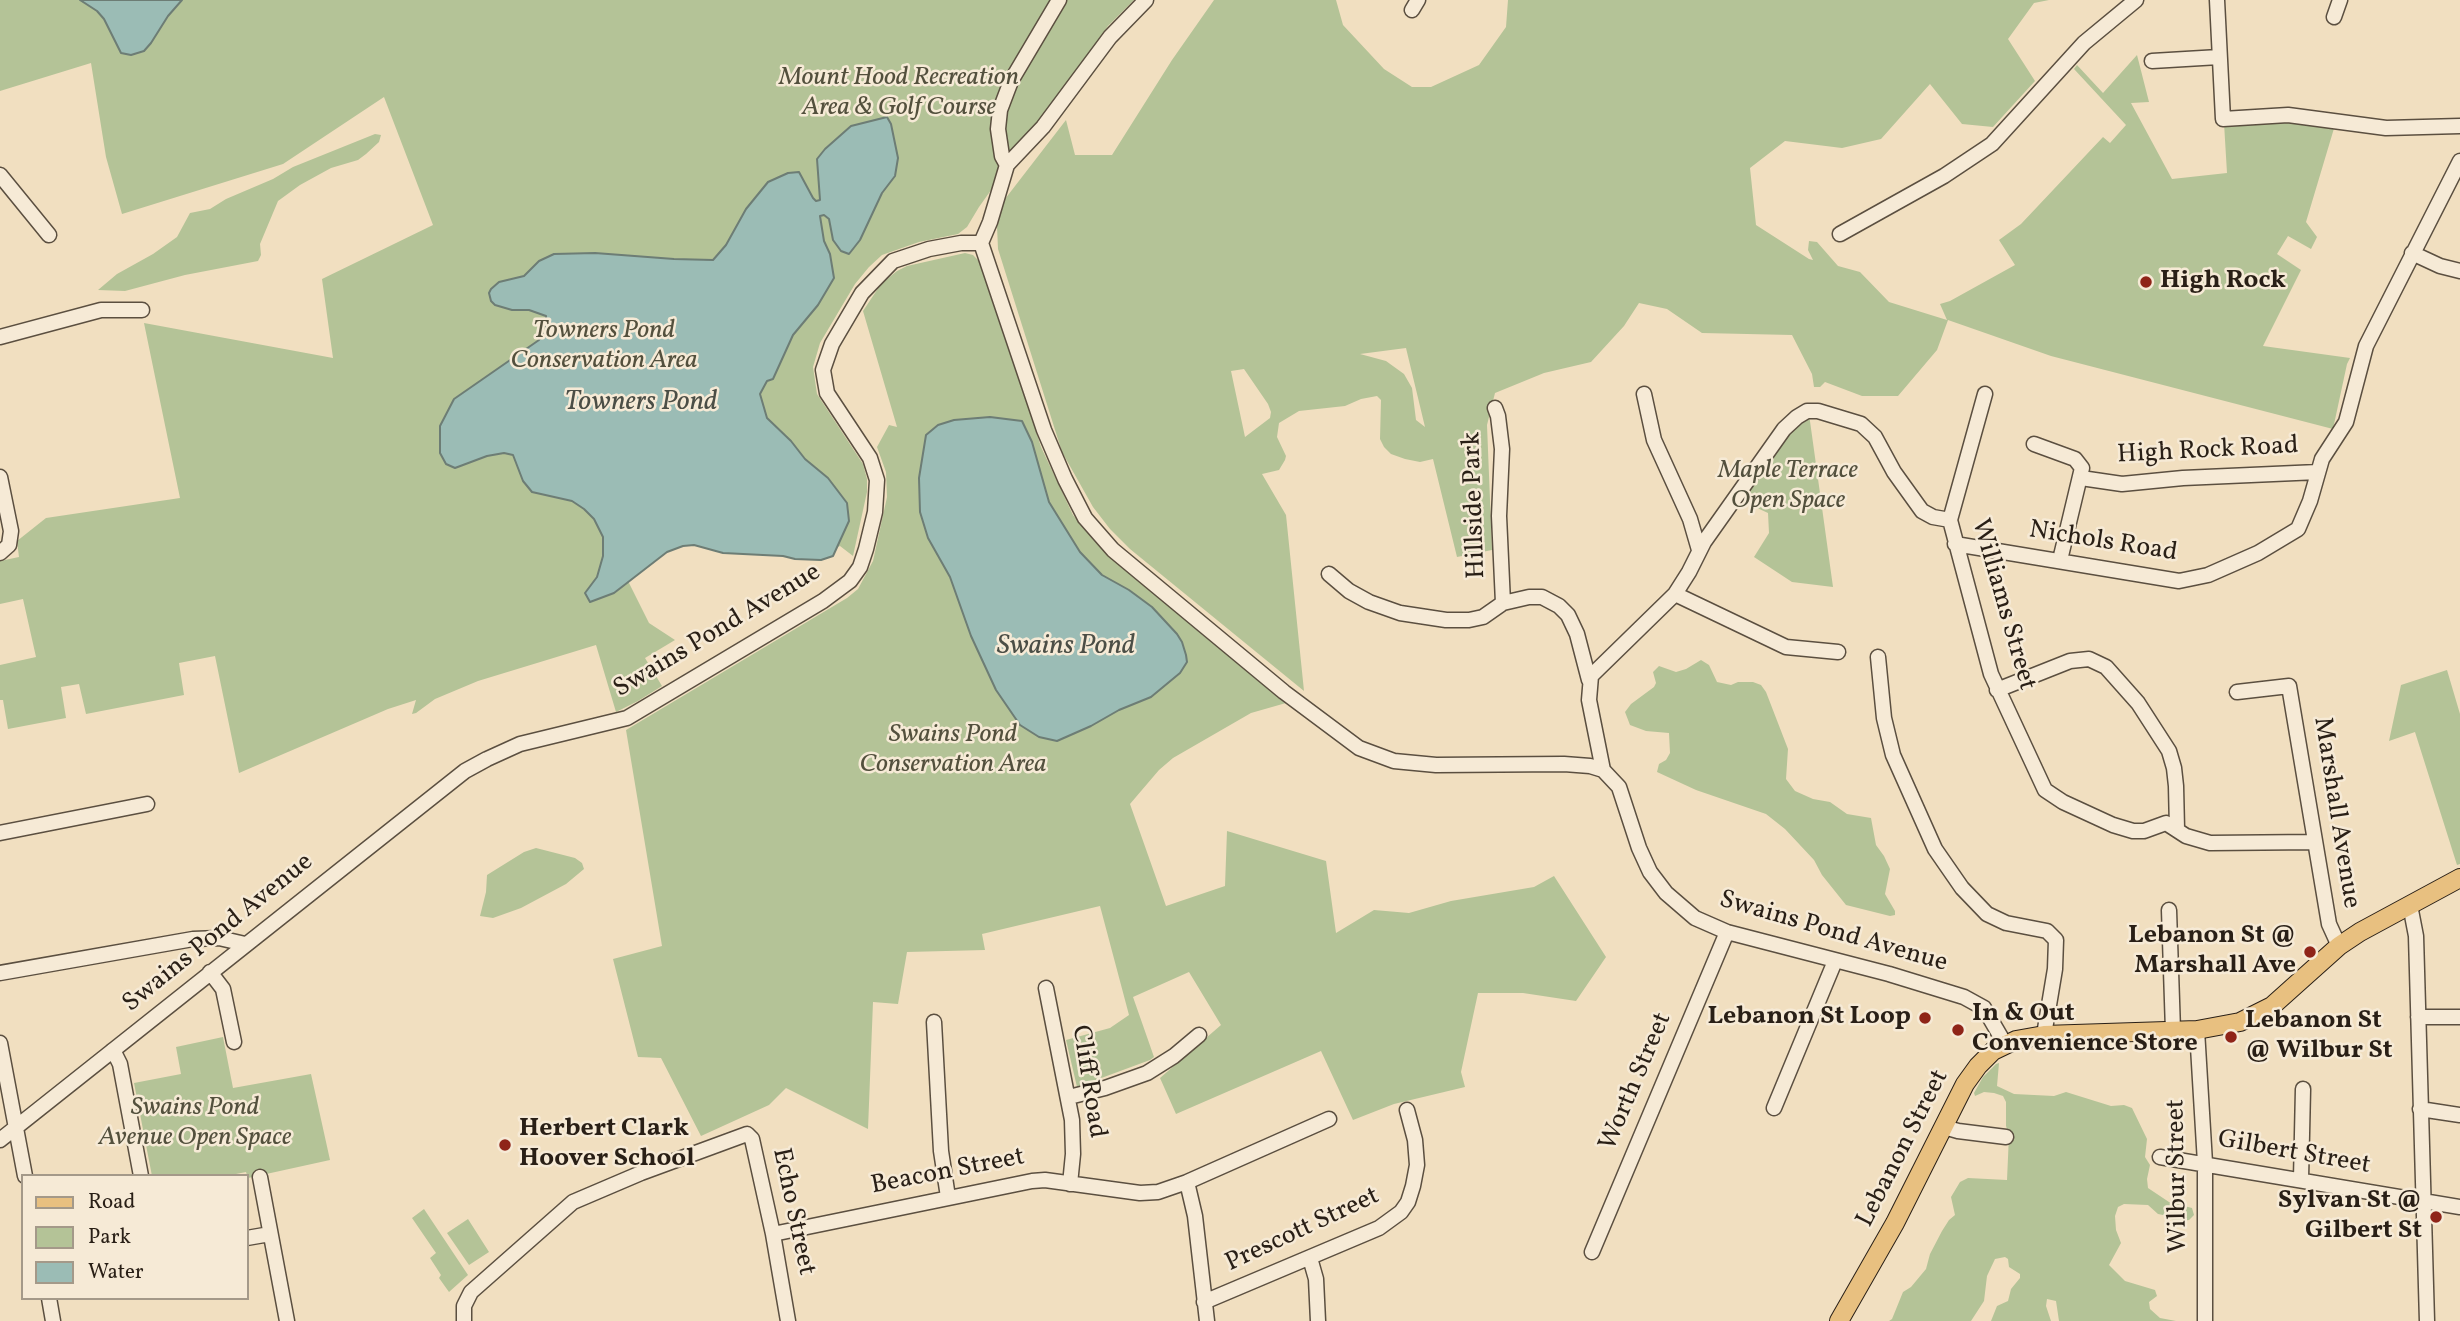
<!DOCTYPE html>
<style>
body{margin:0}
#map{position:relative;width:2460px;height:1321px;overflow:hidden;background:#f1dfc0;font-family:Vollkorn,serif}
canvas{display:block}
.legend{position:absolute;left:21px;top:1174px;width:228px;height:126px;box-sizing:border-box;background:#f6ead6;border:2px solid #a49989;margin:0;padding:9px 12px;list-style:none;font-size:21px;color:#291f16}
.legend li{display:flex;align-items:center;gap:14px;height:35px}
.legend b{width:35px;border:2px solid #a49989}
</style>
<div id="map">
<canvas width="2460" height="1321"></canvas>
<ul class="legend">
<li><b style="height:9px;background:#e8c080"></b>Road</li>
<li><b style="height:19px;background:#b4c397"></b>Park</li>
<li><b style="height:19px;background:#9bbcb5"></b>Water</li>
</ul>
</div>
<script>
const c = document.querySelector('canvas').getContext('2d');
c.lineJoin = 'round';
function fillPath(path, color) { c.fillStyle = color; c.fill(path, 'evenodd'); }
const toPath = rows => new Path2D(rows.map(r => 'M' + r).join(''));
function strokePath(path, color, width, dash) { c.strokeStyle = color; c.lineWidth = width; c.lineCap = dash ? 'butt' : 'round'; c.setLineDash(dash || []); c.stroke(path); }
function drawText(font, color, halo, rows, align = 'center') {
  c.font = font + ' Vollkorn,serif'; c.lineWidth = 5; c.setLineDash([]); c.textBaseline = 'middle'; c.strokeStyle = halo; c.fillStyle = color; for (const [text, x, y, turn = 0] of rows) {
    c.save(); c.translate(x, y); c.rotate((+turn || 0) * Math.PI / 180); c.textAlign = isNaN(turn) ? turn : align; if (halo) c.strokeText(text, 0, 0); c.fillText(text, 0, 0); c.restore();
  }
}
fillPath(toPath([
 [0,0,1134,0,1108,26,979,207,967,227,958,234,919,242,882,255,869,267,855,284,820,343,813,367,817,394,863,464,867,479,867,492,853,556,840,546,820,555,689,538,624,573,649,623,675,640,645,658,662,686,638,701,616,712,596,645,478,681,435,699,416,713,412,714,416,700,388,709,239,773,215,656,179,663,184,695,86,714,79,684,61,687,66,718,8,729,3,700,0,700,0,665,36,657,23,599,0,604,0,561,19,557,17,541,46,518,180,498,144,323,333,358,322,279,433,225,384,97,283,164,122,214,106,157,91,63,0,91],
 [1214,0,1336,0,1343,25,1384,69,1412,87,1431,87,1479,65,1506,27,1508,0,2049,0,2034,3,2008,39,2035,81,1993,127,1962,124,1930,84,1881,139,1842,148,1785,141,1750,168,1756,225,1809,259,1813,260,1808,250,1809,241,1817,242,1838,266,1860,272,1889,302,1947,320,1940,304,1950,301,2015,265,1999,240,2021,224,2103,137,2110,143,2126,125,2074,69,2077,65,2103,93,2137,55,2149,102,2131,103,2172,179,2227,173,2224,123,2291,120,2335,125,2306,222,2317,237,2311,249,2288,236,2277,254,2301,270,2263,346,2350,358,2347,364,2333,429,2051,356,1948,320,1937,350,1898,396,1862,396,1825,382,1820,387,1814,387,1812,374,1792,335,1702,333,1667,309,1639,303,1624,326,1591,362,1544,373,1495,393,1487,425,1492,550,1457,557,1433,459,1420,462,1405,459,1391,454,1384,447,1380,439,1381,400,1377,396,1361,399,1345,406,1299,411,1279,423,1277,437,1286,456,1285,460,1279,470,1262,474,1286,515,1304,691,1130,549,1110,529,1093,507,1062,452,998,249,997,226,1005,199,1066,120,1075,155,1112,155,1172,60],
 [1406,348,1425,427,1416,420,1412,388,1404,374,1386,361,1360,354],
 [1244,369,1268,404,1271,412,1270,418,1245,437,1231,371],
 [375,134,381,135,379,142,366,154,358,160,331,168,300,185,278,201,260,244,261,255,258,261,185,275,125,291,98,290,117,274,153,254,177,237,190,213,210,209,226,199,273,179,293,167],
 [965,253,973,255,980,262,1001,318,1041,447,1073,515,1108,555,1286,703,1251,713,1173,758,1159,770,1130,804,1166,906,1225,886,1227,831,1326,861,1336,933,1374,910,1409,913,1451,901,1534,887,1554,876,1606,957,1576,1001,1523,993,1478,993,1461,1072,1465,1087,1394,1104,1353,1120,1321,1051,1176,1114,1160,1078,1221,1025,1189,972,1133,997,1154,1057,1150,1060,1077,1087,1066,1040,1110,1028,1129,1015,1100,906,982,934,985,950,907,952,898,1004,873,1002,868,1129,786,1088,769,1105,701,1136,661,1058,638,1057,613,959,662,946,626,730,847,598,858,589,873,561,887,497,886,472,877,447,889,425,897,427,863,311,881,284,897,271,907,266],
 [1809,414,1833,587,1792,582,1754,557,1769,533,1768,513,1742,501,1776,448],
 [1701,660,1709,665,1717,682,1731,685,1738,682,1753,682,1761,685,1766,692,1788,749,1786,779,1795,791,1813,799,1830,802,1847,814,1871,818,1876,845,1884,856,1890,869,1885,894,1895,911,1895,915,1890,916,1846,905,1822,875,1814,860,1785,829,1766,814,1696,790,1657,772,1659,764,1666,760,1670,753,1669,733,1646,731,1630,725,1625,712,1631,704,1654,687,1656,683,1653,672,1659,666,1676,672,1686,669],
 [2447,670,2460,714,2460,864,2457,865,2415,732,2389,741,2401,685],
 [536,848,575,858,582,863,584,869,566,884,521,908,493,918,480,916,486,892,487,875,524,852],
 [223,1037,233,1088,311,1074,330,1160,248,1178,246,1172,226,1176,152,1176,134,1083,181,1074,176,1047],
 [1999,1063,1997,1086,2014,1094,2054,1096,2066,1092,2111,1106,2124,1105,2132,1108,2147,1139,2145,1157,2150,1165,2147,1179,2148,1188,2169,1202,2192,1208,2194,1215,2189,1220,2175,1223,2168,1216,2158,1214,2148,1205,2124,1204,2118,1207,2115,1216,2116,1230,2121,1243,2109,1265,2125,1281,2155,1290,2157,1296,2149,1302,2150,1309,2160,1318,2176,1321,2059,1321,2056,1301,2047,1299,2046,1306,2051,1321,1991,1321,1997,1306,2008,1301,2011,1289,2020,1278,2020,1274,2009,1267,2008,1259,2005,1257,1995,1259,1987,1276,1984,1301,1971,1321,1889,1321,1892,1319,1903,1292,1911,1287,1926,1269,1930,1254,1942,1231,1949,1220,1955,1215,1951,1197,1960,1182,1968,1178,2007,1180,2009,1135,2006,1126,2006,1102,2003,1096,1994,1093,1984,1092,1975,1096,1974,1093,1983,1077,1996,1064],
 [424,1209,468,1275,449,1292,439,1278,441,1275,430,1258,436,1253,412,1218],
 [468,1219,489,1252,469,1265,447,1233]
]), '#b4c397');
const water = toPath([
 [80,0,182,0,168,16,151,43,144,51,131,55,121,53,104,19,97,11,80,0],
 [887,117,891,124,898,158,895,176,882,193,860,240,849,254,841,251,833,240,829,219,824,215,820,216,824,241,830,254,834,278,818,305,793,335,773,379,767,381,760,394,767,418,791,441,805,459,828,478,847,503,849,521,833,556,821,560,795,559,783,556,723,553,694,545,683,546,667,552,614,593,590,602,585,593,597,577,603,556,603,537,594,519,584,509,572,501,532,492,523,481,513,455,504,453,487,456,455,468,446,464,440,453,440,426,454,399,539,340,546,331,546,316,529,310,512,310,495,305,491,301,489,293,491,289,499,282,524,276,539,261,554,254,595,253,674,259,713,260,726,245,746,209,768,182,788,173,799,172,813,198,816,201,820,200,817,159,825,149,851,126,887,117],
 [990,417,1022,421,1032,442,1049,502,1080,552,1102,575,1129,590,1152,607,1177,634,1182,642,1186,655,1187,662,1180,673,1151,697,1119,710,1091,726,1057,741,1039,737,1020,725,996,690,971,636,950,577,928,538,920,512,919,478,926,435,938,425,954,420,990,417]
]);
fillPath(water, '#9bbcb5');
strokePath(water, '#6d7d75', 2);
const minor = toPath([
 [2217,0,2223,119,2288,115,2386,128,2460,126],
 [1412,10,1418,0],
 [2334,17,2340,0],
 [2152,61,2219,57],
 [1007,165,1002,156,998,129,1000,110,1011,81,1059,0],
 [0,175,49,235],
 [1840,234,1944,176,1992,144,2084,43,2136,0],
 [981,243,1044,430,1065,479,1085,518,1113,550,1284,692,1359,748,1394,761,1436,765,1564,764,1590,766,1603,770,1619,787,1639,848,1650,872,1666,893,1695,918,1727,932,1889,974,1964,997,1984,1008,2005,1044],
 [2412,253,2440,266,2460,271],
 [0,337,101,310,142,310],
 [1644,394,1654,440,1690,519,1699,550],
 [1985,394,1950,520,1991,674,2045,790,2063,802,2113,825,2133,831,2144,831,2166,823,2186,836,2210,843,2315,842],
 [1495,408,1498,416,1502,449,1499,516,1503,603],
 [2034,444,2075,459,2082,468,2060,560],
 [0,477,11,531,9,545,0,553],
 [2081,478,2122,484,2183,478,2318,472],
 [1955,544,2179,581,2208,575,2258,553,2298,529,2310,501,2322,459,2346,422,2366,346,2460,161],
 [1329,574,1349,591,1369,602,1400,613,1446,620,1469,620,1483,617,1503,603,1529,597,1542,597,1559,606,1568,615,1577,634,1589,680],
 [1675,594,1786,647,1838,652],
 [1878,657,1884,718,1893,755,1935,849,1962,888,1987,914,2006,923,2047,931,2056,940,2055,969,2044,1035],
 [1997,690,2070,661,2089,659,2106,667,2138,703,2169,751,2174,768,2176,786,2177,829],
 [2237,692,2289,686,2329,924,2339,946],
 [1603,770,1589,700,1591,676,1675,594,1689,572,1704,542,1784,429,1797,417,1807,411,1818,411,1861,424,1875,437,1894,472,1922,511,1933,517,1950,520],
 [0,833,147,804],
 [2410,905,2416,936,2427,1321],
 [2169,910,2173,1031],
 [210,972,223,989,234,1042],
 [0,973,193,939,219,938,245,944],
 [1046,988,1072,1120,1073,1154,1070,1184],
 [2418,1017,2460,1017],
 [934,1022,941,1151,948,1197],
 [2197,1030,2205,1163,2205,1321],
 [0,1043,25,1176],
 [113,1050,120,1064,141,1176],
 [1069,1097,1105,1088,1147,1073,1174,1056,1199,1035],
 [1774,1108,1835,961],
 [2420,1109,2460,1115],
 [1944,1127,1958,1131,2006,1137],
 [0,1140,465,771,487,759,520,744,627,718,823,601,850,581,860,567,866,549,875,512,877,480,870,458,827,393,823,370,832,344,862,293,893,261,929,249,961,243,981,243,990,222,1007,165,1043,127,1110,37,1146,0],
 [2160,1157,2460,1207],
 [260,1177,287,1321],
 [2301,1179,2303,1089],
 [1187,1182,1195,1216,1207,1321],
 [773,1234,1032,1181,1045,1180,1140,1193,1158,1192,1187,1182,1329,1119],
 [247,1238,270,1234],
 [1592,1252,1727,932],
 [1310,1258,1316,1279,1318,1321],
 [49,1298,53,1321],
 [1204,1302,1379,1228,1401,1212,1408,1202,1413,1186,1417,1165,1415,1140,1407,1110],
 [464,1321,464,1306,471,1292,573,1202,641,1173,747,1134,752,1139,773,1234,788,1321]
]);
const major = toPath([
 [1839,1321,1895,1223,1965,1084,1978,1066,1993,1051,2016,1040,2044,1035,2197,1030,2240,1022,2272,1006,2339,946,2360,932,2460,878]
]);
strokePath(minor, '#5b4f40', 17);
strokePath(major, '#291f16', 20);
strokePath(minor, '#f6ead6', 14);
strokePath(major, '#e8c080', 18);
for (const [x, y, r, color] of [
 [2146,282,7,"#8f2418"],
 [2310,952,7,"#8f2418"],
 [1925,1018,7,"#8f2418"],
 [1958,1030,7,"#8f2418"],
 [2231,1037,7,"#8f2418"],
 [505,1145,7,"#8f2418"],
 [2436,1217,7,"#8f2418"]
]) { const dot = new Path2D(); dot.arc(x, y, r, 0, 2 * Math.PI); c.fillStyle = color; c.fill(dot); strokePath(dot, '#f6ead6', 2.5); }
drawText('italic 26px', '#53503d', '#f6ead6', [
 ["Mount Hood Recreation",899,79],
 ["Area & Golf Course",899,109],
 ["Towners Pond",604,332],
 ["Conservation Area",604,362],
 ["Maple Terrace",1788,472],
 ["Open Space",1788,502],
 ["Swains Pond",953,736],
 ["Conservation Area",953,766],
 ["Swains Pond",195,1109],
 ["Avenue Open Space",195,1139]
]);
drawText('bold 26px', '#291f16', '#f6ead6', [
 ["High Rock",2160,282],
 ["Lebanon St @",2296,937,"right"],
 ["Marshall Ave",2296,967,"right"],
 ["In & Out",1972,1015],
 ["Convenience Store",1972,1045],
 ["Lebanon St Loop",1911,1018,"right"],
 ["Lebanon St",2245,1022],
 ["@ Wilbur St",2245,1052],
 ["Herbert Clark",519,1130],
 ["Hoover School",519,1160],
 ["Sylvan St @",2422,1202,"right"],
 ["Gilbert St",2422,1232,"right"]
], 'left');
drawText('26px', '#291f16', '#f6ead6', [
 ["High Rock Road",2208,452,-3],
 ["Hillside Park",1476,505,-92],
 ["Nichols Road",2103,543,9],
 ["Williams Street",2002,605,74],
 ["Swains Pond Avenue",718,632,-31],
 ["Marshall Avenue",2335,813,81],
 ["Swains Pond Avenue",1833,933,16],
 ["Swains Pond Avenue",219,934,-39],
 ["Cliff Road",1087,1082,81],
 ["Worth Street",1637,1082,-67],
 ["Lebanon Street",1904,1149,-63],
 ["Gilbert Street",2294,1154,10],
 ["Beacon Street",948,1173,-11],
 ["Wilbur Street",2179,1176,-91],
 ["Echo Street",792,1212,78],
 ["Prescott Street",1303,1231,-25]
]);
drawText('italic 28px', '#4b4e46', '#f6ead6', [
 ["Towners Pond",641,404],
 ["Swains Pond",1066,648]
]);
</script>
